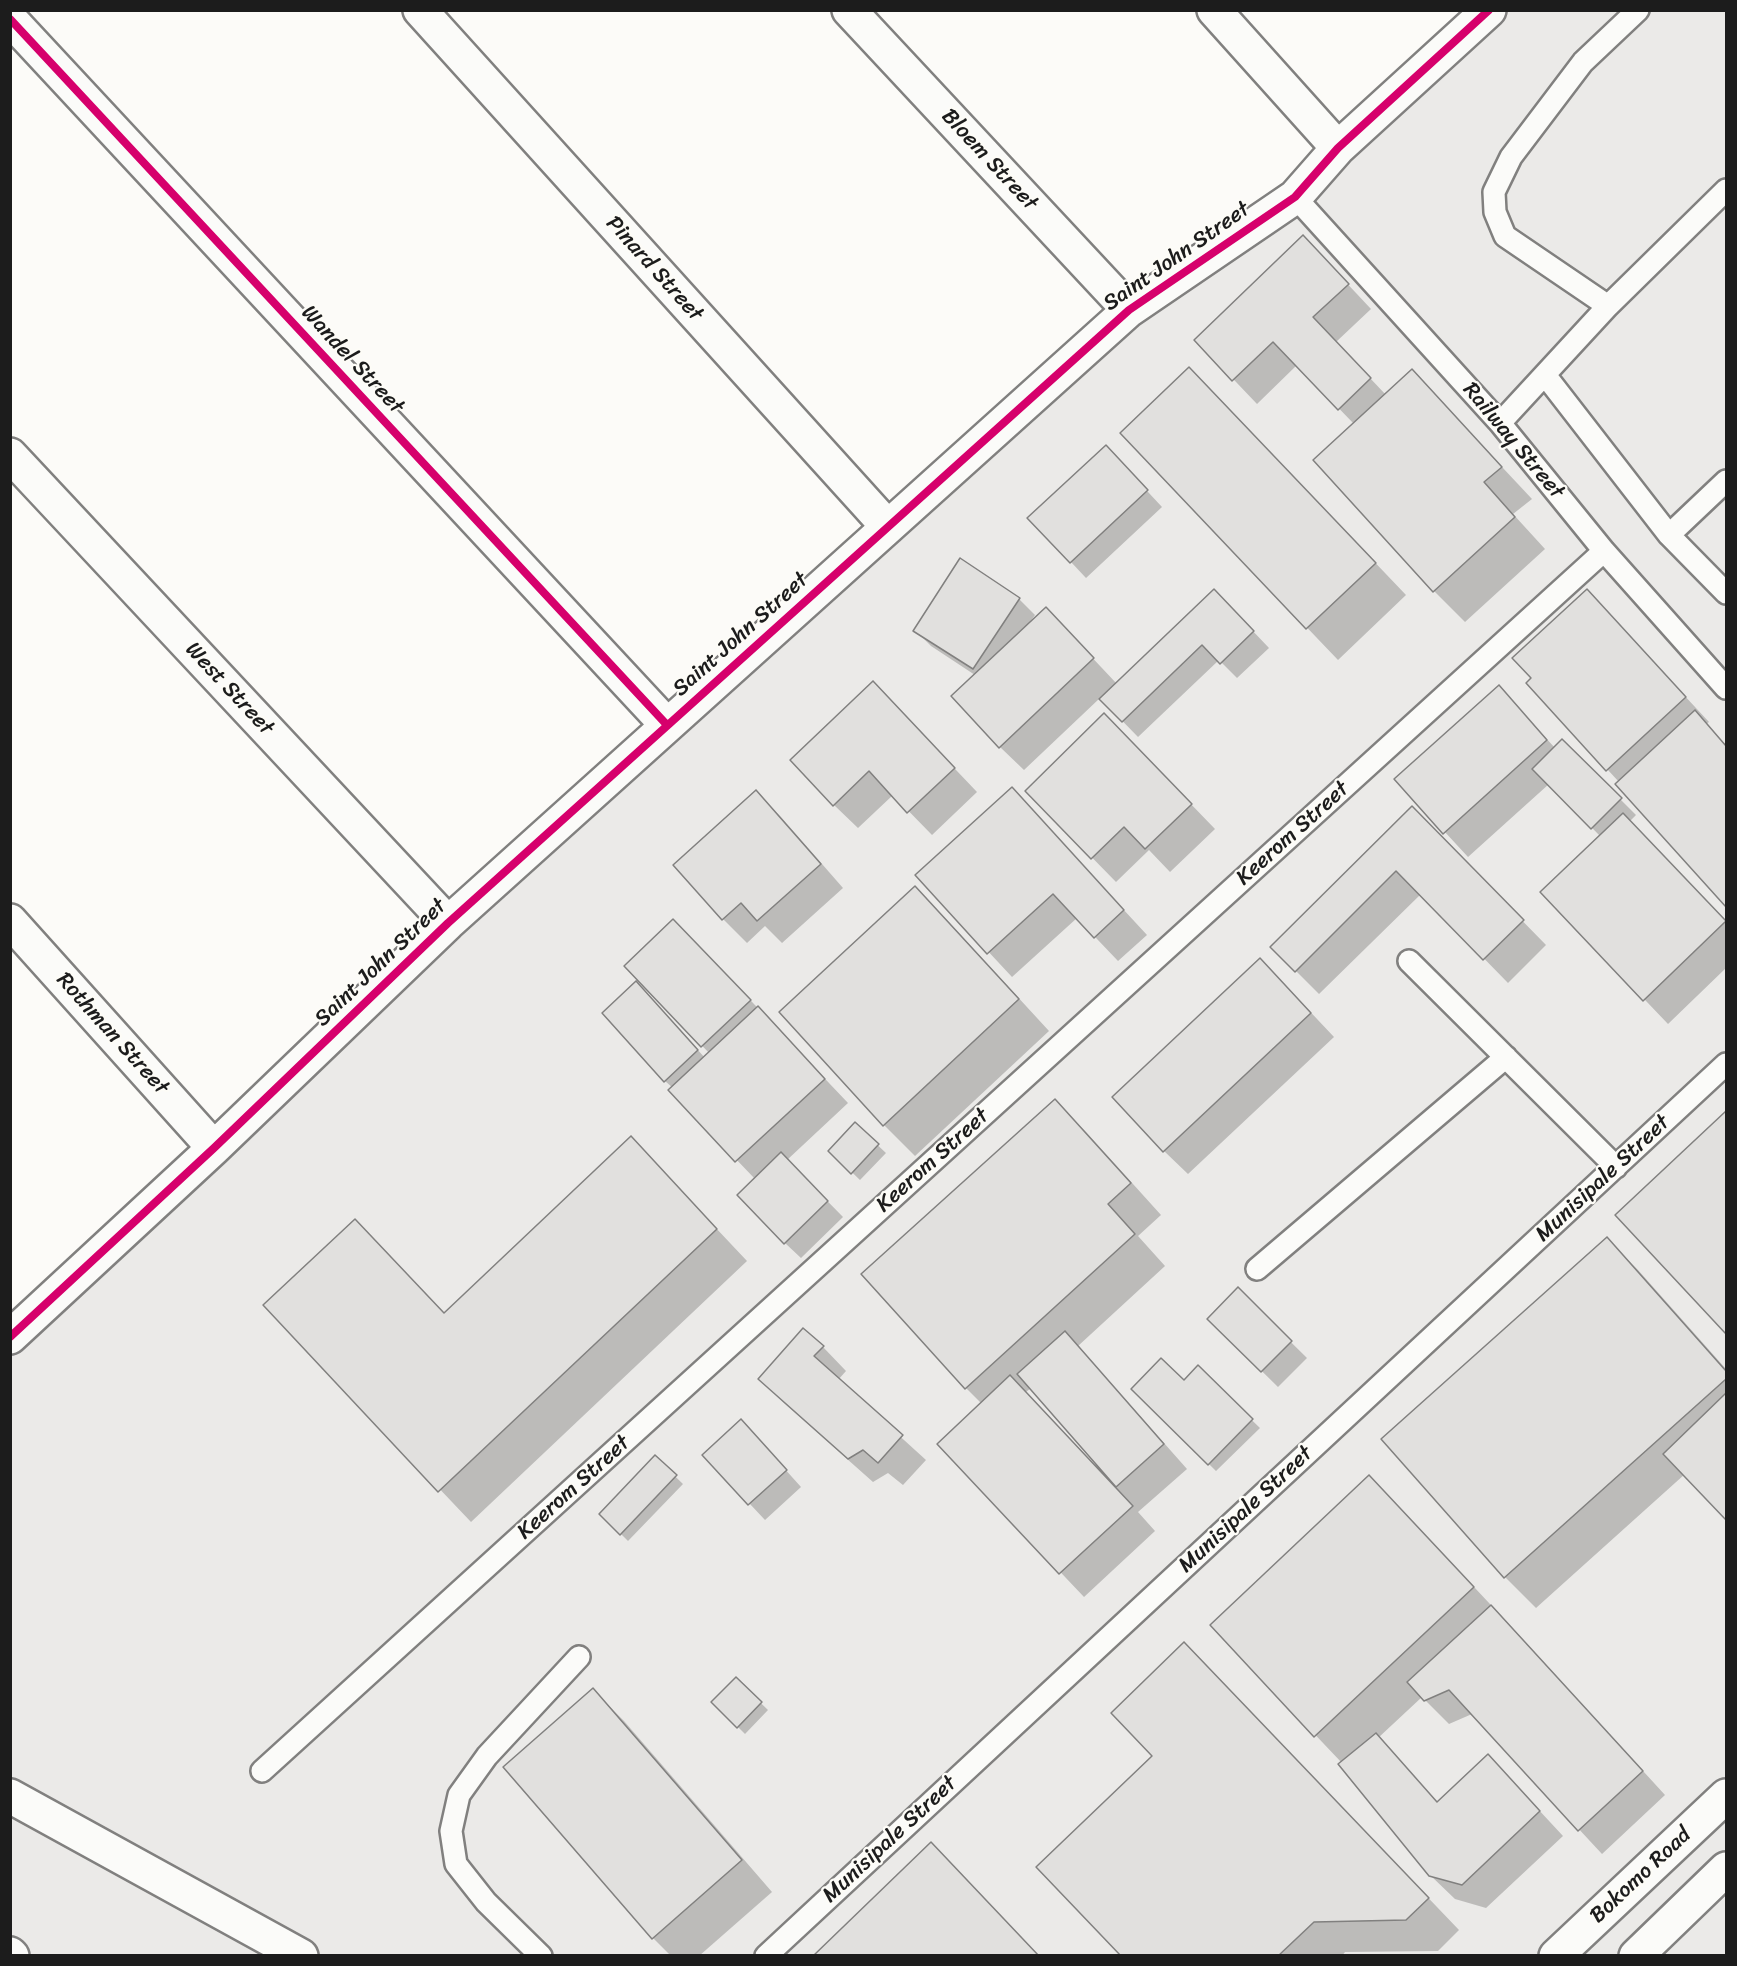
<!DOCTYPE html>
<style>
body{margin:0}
#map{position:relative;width:1737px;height:1966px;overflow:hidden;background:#fcfbf8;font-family:Sriracha,sans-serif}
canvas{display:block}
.frame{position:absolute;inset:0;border:12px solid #1c1c1c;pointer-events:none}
</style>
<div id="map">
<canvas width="1737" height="1966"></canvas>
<div class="frame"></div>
</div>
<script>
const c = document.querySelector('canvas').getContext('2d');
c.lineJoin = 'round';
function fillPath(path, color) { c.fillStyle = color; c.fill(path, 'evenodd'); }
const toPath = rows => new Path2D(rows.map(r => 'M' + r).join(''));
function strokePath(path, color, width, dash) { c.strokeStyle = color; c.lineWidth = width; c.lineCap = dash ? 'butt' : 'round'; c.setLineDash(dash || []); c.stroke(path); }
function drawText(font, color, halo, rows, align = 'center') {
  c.font = font + ' Sriracha,sans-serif'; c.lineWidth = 4.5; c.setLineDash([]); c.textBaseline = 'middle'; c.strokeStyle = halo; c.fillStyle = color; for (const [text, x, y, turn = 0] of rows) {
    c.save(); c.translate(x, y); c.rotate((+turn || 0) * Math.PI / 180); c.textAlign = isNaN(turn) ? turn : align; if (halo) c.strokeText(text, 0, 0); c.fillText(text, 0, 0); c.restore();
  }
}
fillPath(toPath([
 [1489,11,1726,11,1726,1955,11,1956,11,1337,1129,310,1295,197]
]), '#ebeae8');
fillPath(toPath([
 [1326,261,1371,309,1336,342,1386,395,1412,371,1532,499,1513,514,1545,549,1465,622,1434,591,1315,460,1354,424,1297,365,1257,404,1196,340],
 [1220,400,1406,595,1338,660,1122,434],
 [1121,463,1162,507,1086,578,1071,562],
 [1587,591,1709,722,1706,724,1726,745,1726,905,1617,784,1619,782,1528,683],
 [1019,599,1035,615,1030,622,1069,633,1117,684,1230,607,1269,648,1237,678,1219,660,1138,737,1100,698,1024,770,1000,747,975,675,931,646,915,630],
 [1499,687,1555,748,1562,741,1636,815,1630,821,1726,922,1726,968,1668,1024,1542,892,1600,836,1549,784,1468,857,1396,779],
 [896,707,977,792,932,835,893,795,858,828,834,805],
 [1128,739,1215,829,1170,872,1149,850,1116,882,1027,791],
 [1012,789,1147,935,1118,961,1077,918,1012,977,917,875],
 [756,792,780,816,843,888,782,943,765,926,747,943,723,919,675,865],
 [1412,808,1546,945,1508,983,1421,894,1319,994,1272,947],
 [915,888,946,919,1049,1031,915,1156,884,1125],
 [697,944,848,1103,787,1160,843,1217,801,1258,785,1243,755,1179,670,1090,673,1088,665,1081,652,999,705,1058,710,1054,626,966],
 [1284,984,1334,1037,1188,1174,1164,1151],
 [1055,1101,1086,1132,1161,1215,1138,1236,1165,1266,1078,1346,1187,1469,1138,1512,1155,1531,1084,1597,939,1444,982,1404,966,1388],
 [1031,1388,1097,1463,1095,1465,1026,1392],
 [1726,1113,1726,1332,1617,1215],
 [855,1124,886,1153,860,1180,830,1151],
 [631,1138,747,1261,471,1522,265,1305,445,1315],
 [1607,1239,1638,1270,1726,1369,1726,1517,1685,1474,1536,1608,1505,1577],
 [1238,1290,1307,1358,1278,1387,1209,1319],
 [823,1347,846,1371,838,1380,926,1460,903,1485,888,1473,873,1482,784,1403,760,1379],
 [1198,1368,1260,1428,1216,1471,1133,1389,1184,1382],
 [756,1437,801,1487,765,1520,704,1455],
 [655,1457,683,1484,628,1541,601,1514],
 [1400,1508,1504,1619,1665,1795,1602,1854,1472,1714,1449,1724,1422,1697,1378,1738,1438,1803,1511,1780,1563,1836,1486,1908,1455,1899,1430,1875,1342,1763,1212,1626],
 [1215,1675,1459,1930,1438,1951,1345,1952,1342,1956,1123,1956,1154,1756],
 [736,1679,768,1710,745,1734,713,1702],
 [593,1690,624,1721,772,1892,699,1956,671,1956,653,1938]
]), '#0003');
const building = toPath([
 [1303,235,1349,284,1313,317,1371,378,1338,410,1273,342,1232,381,1194,340,1303,235],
 [1189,367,1376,563,1306,629,1120,433,1189,367],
 [1412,369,1502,467,1484,482,1515,517,1433,592,1313,460,1412,369],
 [1106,445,1148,490,1070,563,1027,518,1106,445],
 [960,558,1020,598,973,669,913,631,960,558],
 [1214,589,1254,631,1220,664,1202,645,1122,722,1099,699,1214,589],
 [1587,589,1686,697,1606,771,1526,683,1531,678,1512,658,1587,589],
 [1046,607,1094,658,999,748,951,696,1046,607],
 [873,681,955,768,907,813,869,771,833,806,790,760,873,681],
 [1499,685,1547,740,1443,834,1394,779,1499,685],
 [1695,710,1726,746,1726,907,1615,784,1695,710],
 [1104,713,1192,804,1145,849,1124,827,1091,859,1025,791,1104,713],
 [1562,739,1622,798,1591,829,1532,769,1562,739],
 [1012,787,1124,910,1094,938,1053,894,987,954,915,875,1012,787],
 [756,790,821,864,757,921,741,903,722,920,673,865,756,790],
 [1412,806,1524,920,1483,960,1396,871,1295,972,1270,947,1412,806],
 [1623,813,1726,921,1643,1001,1540,892,1623,813],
 [915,886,1019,999,883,1126,779,1012,915,886],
 [673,919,751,1000,701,1047,624,966,673,919],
 [1260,958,1311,1013,1163,1152,1112,1097,1260,958],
 [636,981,698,1050,664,1082,602,1013,636,981],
 [758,1006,825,1079,735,1162,668,1090,758,1006],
 [1055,1099,1131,1183,1108,1204,1135,1234,965,1389,861,1274,1055,1099],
 [1726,1111,1726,1334,1615,1215,1726,1111],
 [855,1122,879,1144,851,1174,828,1151,855,1122],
 [631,1136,717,1229,438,1492,263,1305,355,1219,444,1313,631,1136],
 [781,1152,828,1201,784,1244,737,1195,781,1152],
 [1607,1237,1726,1371,1726,1379,1504,1578,1381,1439,1607,1237],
 [1238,1287,1292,1341,1261,1372,1207,1319,1238,1287],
 [803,1328,824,1346,814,1356,903,1435,878,1463,863,1450,848,1459,758,1379,803,1328],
 [1065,1331,1164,1444,1116,1487,1017,1374,1065,1331],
 [1161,1358,1184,1380,1198,1365,1253,1419,1208,1465,1131,1389,1161,1358],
 [1010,1375,1133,1506,1059,1574,937,1444,1010,1375],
 [1726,1393,1726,1520,1663,1454,1726,1393],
 [741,1419,787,1470,748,1505,702,1455,741,1419],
 [655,1455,677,1475,620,1535,599,1514,655,1455],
 [1369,1475,1474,1587,1314,1737,1210,1625,1369,1475],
 [1491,1605,1643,1771,1578,1831,1449,1690,1424,1701,1407,1682,1491,1605],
 [1184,1642,1429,1898,1406,1920,1314,1922,1278,1956,1121,1956,1036,1867,1152,1756,1111,1713,1184,1642],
 [736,1677,762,1702,737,1728,711,1702,736,1677],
 [593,1688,742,1860,652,1939,503,1767,593,1688],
 [1376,1733,1437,1802,1488,1754,1540,1811,1462,1885,1429,1876,1338,1764,1376,1733],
 [931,1842,1039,1956,813,1956,931,1842]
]);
fillPath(building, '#e1e0de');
strokePath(building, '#81807f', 1.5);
const lane = toPath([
 [1295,197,1500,423,1604,551,1726,688],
 [1608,306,1505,236,1495,212,1494,192,1511,157,1583,62,1638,10],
 [1545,375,1669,535,1726,593],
 [1500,423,1608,306,1726,190],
 [1669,535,1726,481],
 [1409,961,1616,1167],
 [1257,1269,1506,1057],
 [262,1771,1604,551],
 [541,1956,486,1902,456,1864,451,1831,459,1795,487,1756,579,1657],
 [766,1956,1726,1064]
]);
const street = toPath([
 [420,10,888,527],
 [849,10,1129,310],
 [1214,10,1338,148],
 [10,19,667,725],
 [10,455,448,923],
 [10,921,214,1148],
 [10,1337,214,1148,448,923,1129,310,1295,197,1338,148,1489,10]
]);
const secondary = toPath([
 [1556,1956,1726,1796],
 [1636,1956,1726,1869]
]);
const highway = toPath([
 [10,1796,301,1956],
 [10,1954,12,1956]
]);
strokePath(lane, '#81807f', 26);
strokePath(street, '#81807f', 38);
strokePath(secondary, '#81807f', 38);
strokePath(highway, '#81807f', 38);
strokePath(lane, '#fbfbf9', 21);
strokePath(street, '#fbfbf9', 33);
strokePath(secondary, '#fbfbf9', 33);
strokePath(highway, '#fbfbf9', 33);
strokePath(toPath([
 [10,19,667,725],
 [10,1337,214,1148,448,923,1129,310,1295,197,1338,148,1489,10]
]), '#d6006c', 8);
drawText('22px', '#1c1c1c', '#fdfcf7', [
 ["Bloem Street",989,160,47],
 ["Saint John Street",1177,257,-35],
 ["Pinard Street",654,269,48],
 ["Wandel Street",352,360,47],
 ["Railway Street",1513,441,50],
 ["Saint John Street",741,635,-42],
 ["West Street",229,689,47],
 ["Keerom Street",1293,834,-42],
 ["Saint John Street",381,963,-44],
 ["Rothman Street",112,1034,48],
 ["Keerom Street",933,1161,-42],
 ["Munisipale Street",1603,1179,-43],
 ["Keerom Street",574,1488,-42],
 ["Munisipale Street",1246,1510,-43],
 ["Munisipale Street",890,1840,-43],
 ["Bokomo Road",1641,1876,-43]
]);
</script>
